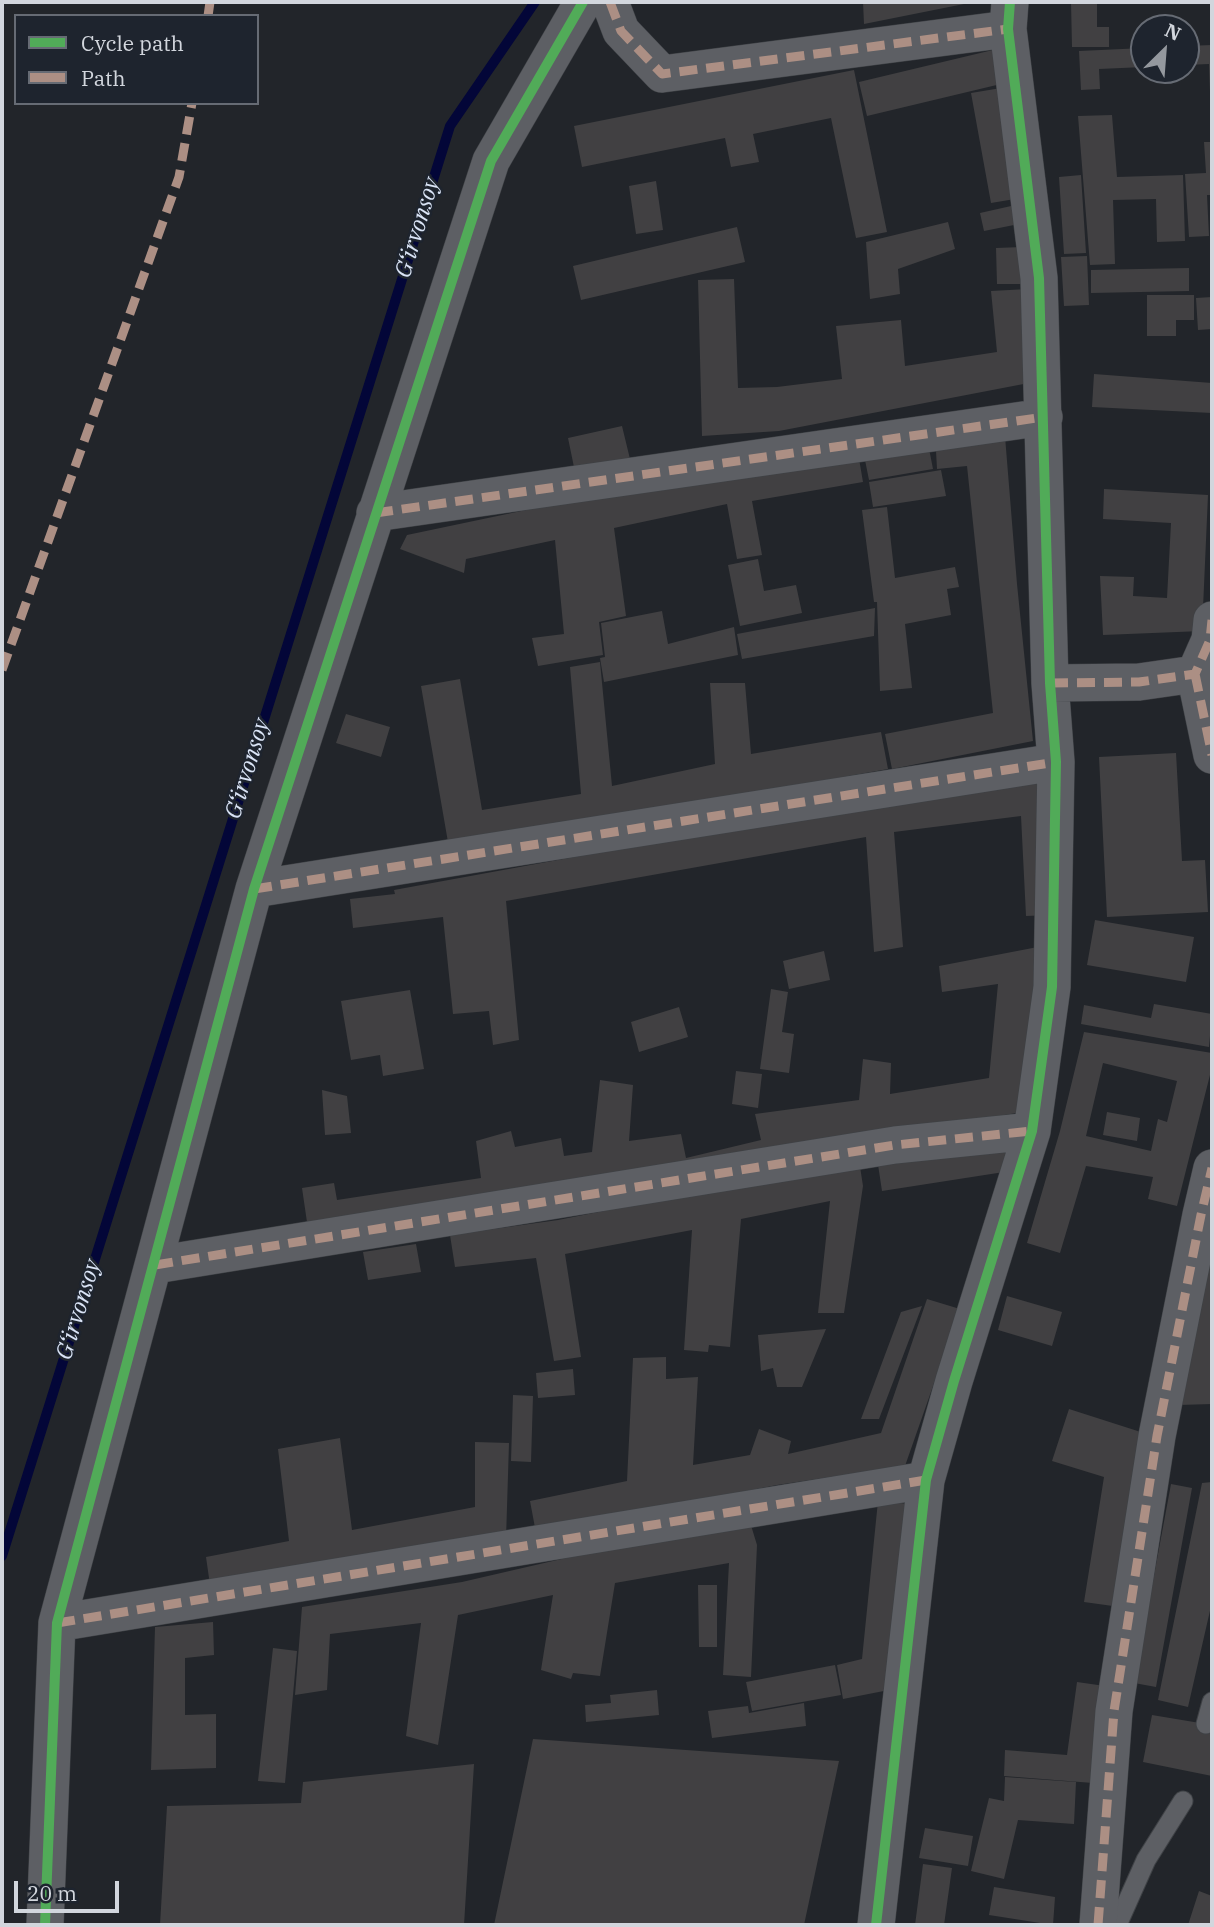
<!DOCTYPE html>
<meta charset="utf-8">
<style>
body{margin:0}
#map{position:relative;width:1214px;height:1927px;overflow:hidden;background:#22252a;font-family:"IBM Plex Serif",serif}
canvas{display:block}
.frame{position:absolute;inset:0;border:4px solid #d2d6dd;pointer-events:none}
.legend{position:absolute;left:14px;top:14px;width:245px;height:91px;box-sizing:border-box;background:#1e242e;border:2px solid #666b74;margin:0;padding:9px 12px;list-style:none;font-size:21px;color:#d2d6dd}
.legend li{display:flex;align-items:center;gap:14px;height:35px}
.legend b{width:35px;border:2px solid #666b74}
.north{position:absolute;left:1130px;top:14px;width:70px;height:70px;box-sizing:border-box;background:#1e242e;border:2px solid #666b74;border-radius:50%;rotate:25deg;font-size:19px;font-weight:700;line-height:28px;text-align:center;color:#d2d6dd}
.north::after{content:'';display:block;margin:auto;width:24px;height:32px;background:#94989e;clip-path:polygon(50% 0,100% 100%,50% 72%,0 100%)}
.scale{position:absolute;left:14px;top:1881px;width:105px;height:32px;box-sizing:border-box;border:4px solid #d2d6dd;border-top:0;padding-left:9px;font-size:21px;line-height:24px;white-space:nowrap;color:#d2d6dd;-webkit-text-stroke:5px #1e242e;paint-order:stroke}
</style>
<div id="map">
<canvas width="1214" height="1927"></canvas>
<div class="frame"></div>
<ul class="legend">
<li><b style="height:9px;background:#51ab58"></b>Cycle path</li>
<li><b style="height:9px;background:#ac8f84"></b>Path</li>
</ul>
<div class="north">N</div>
<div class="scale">20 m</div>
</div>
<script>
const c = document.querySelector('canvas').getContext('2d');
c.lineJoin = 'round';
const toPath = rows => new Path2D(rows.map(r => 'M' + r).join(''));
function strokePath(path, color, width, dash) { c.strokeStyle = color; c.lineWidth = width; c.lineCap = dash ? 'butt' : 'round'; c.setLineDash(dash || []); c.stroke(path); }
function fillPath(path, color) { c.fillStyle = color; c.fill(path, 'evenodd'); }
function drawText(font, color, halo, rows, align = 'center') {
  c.font = font + ' "IBM Plex Serif",serif'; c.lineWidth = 5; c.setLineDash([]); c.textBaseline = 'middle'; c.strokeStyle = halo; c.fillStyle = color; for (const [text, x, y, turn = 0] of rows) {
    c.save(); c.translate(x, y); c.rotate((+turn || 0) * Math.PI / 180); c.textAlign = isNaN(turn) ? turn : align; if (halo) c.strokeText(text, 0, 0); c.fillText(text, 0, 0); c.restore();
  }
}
strokePath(toPath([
 [2,1556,450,126,535,2]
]), '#030638', 10);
fillPath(toPath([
 [863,2,969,2,969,3,864,24],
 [1071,2,1097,2,1097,27,1109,27,1109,47,1072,47],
 [1212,45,1212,92,1210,92,1209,64,1186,65,1186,46],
 [1144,48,1144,67,1099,69,1100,89,1081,90,1079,51],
 [997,49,1005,83,867,116,859,82],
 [854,70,887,232,856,238,831,118,753,134,759,162,731,167,725,138,582,167,574,126],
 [1001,88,1021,198,991,203,971,93],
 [1112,115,1117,177,1183,175,1185,241,1157,242,1156,199,1113,200,1115,264,1090,265,1078,116],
 [1204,142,1212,142,1212,195,1207,195,1209,236,1189,237,1185,174,1206,173],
 [1081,175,1086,253,1064,254,1059,177],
 [656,181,663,230,636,234,629,186],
 [1020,204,1024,223,984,231,980,213],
 [948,222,955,249,898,269,900,294,870,299,866,242],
 [737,227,745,262,581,300,573,266],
 [1022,247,1022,284,997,284,996,248],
 [1087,256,1089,305,1064,306,1061,257],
 [1189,268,1189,291,1091,293,1091,270],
 [734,279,738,388,777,387,842,379,836,326,901,320,905,366,997,352,991,291,1028,289,1034,382,779,431,702,436,698,280],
 [1147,295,1194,295,1194,320,1176,320,1176,336,1147,336],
 [1212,297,1212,329,1198,330,1196,298],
 [1094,374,1212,383,1212,413,1092,407],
 [1004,424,1017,584,1033,741,892,769,885,734,993,713,967,466,937,469,935,433],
 [622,426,630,459,575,472,568,438],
 [927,438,933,469,869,480,863,450],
 [857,447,863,482,752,501,762,555,737,559,727,504,614,528,626,616,599,622,603,655,538,666,532,638,564,634,555,540,466,559,464,573,400,549,407,535,583,498],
 [941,470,946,496,873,507,869,482],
 [1104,489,1208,495,1202,631,1103,635,1100,576,1134,577,1133,596,1167,598,1171,523,1103,519],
 [887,507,895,578,955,567,959,587,947,589,951,615,905,624,912,688,880,691,877,602,874,602,862,510],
 [758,559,764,591,796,585,802,613,740,626,728,565],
 [875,608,874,636,742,659,737,634],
 [662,611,668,644,734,627,738,655,604,682,600,658,605,657,601,623],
 [600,662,612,786,715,764,710,683,745,683,751,754,881,732,888,769,449,848,421,686,460,679,482,810,581,794,570,667],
 [346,714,390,727,381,757,336,743],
 [1176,753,1182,861,1205,860,1208,912,1107,917,1099,757],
 [1046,781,1051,915,1026,916,1021,816,894,832,903,947,874,952,866,837,506,901,519,1040,493,1045,489,1011,453,1014,443,917,353,928,350,899,395,894,394,890,623,848],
 [1095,920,1194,937,1186,982,1087,965],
 [1043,946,1023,1112,308,1229,302,1188,334,1183,337,1200,481,1178,476,1141,511,1131,515,1147,561,1138,564,1156,592,1152,600,1080,633,1085,629,1141,681,1134,686,1158,761,1140,755,1114,859,1100,863,1059,891,1063,890,1094,989,1078,998,984,942,992,939,966],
 [824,951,830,980,789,989,783,961],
 [771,989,788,992,782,1032,794,1034,789,1073,760,1069],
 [410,990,424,1069,383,1076,380,1055,351,1060,341,1001],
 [1154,1004,1212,1014,1209,1047,1081,1024,1084,1005,1151,1018],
 [679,1007,688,1037,639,1052,631,1022],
 [1084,1032,1212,1053,1212,1067,1177,1206,1148,1199,1153,1177,1086,1166,1060,1253,1027,1243,1060,1131],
 [1103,1063,1177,1081,1167,1122,1158,1119,1151,1151,1086,1136],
 [736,1071,762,1074,758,1108,732,1104],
 [322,1090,347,1096,351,1133,325,1135],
 [1107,1112,1140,1118,1137,1141,1103,1135],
 [1006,1140,1004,1172,882,1191,877,1158],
 [859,1160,863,1186,844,1313,818,1313,830,1201,741,1219,730,1347,709,1345,708,1352,684,1350,692,1230,565,1254,581,1357,554,1361,536,1258,455,1267,450,1235,558,1220],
 [1212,1239,1212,1404,1179,1405],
 [416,1244,421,1272,368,1280,363,1252],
 [1007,1296,1062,1312,1052,1346,998,1330],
 [927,1299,960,1309,905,1466,777,1485,536,1533,530,1501,627,1481,633,1358,666,1357,666,1379,698,1377,693,1465,750,1455,759,1429,791,1441,788,1454,881,1433],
 [922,1306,879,1419,861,1419,901,1312],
 [826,1329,802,1387,777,1387,773,1368,761,1371,758,1335],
 [573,1369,575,1395,538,1398,536,1373],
 [513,1395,533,1396,531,1462,511,1461],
 [1069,1409,1147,1434,1120,1607,1084,1602,1104,1477,1052,1461],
 [340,1438,352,1530,475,1507,475,1442,509,1443,506,1539,211,1592,206,1557,289,1541,278,1449],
 [1212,1482,1212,1602,1188,1707,1158,1700,1202,1483],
 [1171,1484,1192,1488,1156,1687,1134,1683],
 [878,1501,911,1504,894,1689,843,1699,837,1665,862,1659],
 [750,1522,757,1545,751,1677,723,1675,729,1563,615,1583,600,1676,573,1673,571,1679,541,1670,553,1595,458,1615,438,1745,406,1736,421,1623,330,1634,327,1690,295,1695,302,1607,462,1582,596,1551],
 [698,1585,717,1585,717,1647,699,1647],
 [213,1622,214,1655,185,1658,185,1715,216,1714,216,1768,151,1770,155,1627],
 [273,1648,297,1651,285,1783,258,1781],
 [835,1665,841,1695,752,1711,746,1682],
 [1077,1682,1105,1686,1093,1783,1004,1776,1005,1750,1067,1755],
 [657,1690,659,1715,586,1722,585,1705,611,1703,610,1695],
 [804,1703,806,1726,712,1738,708,1711,748,1706,749,1713],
 [1152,1715,1212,1725,1212,1776,1143,1762],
 [533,1739,839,1761,804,1925,494,1925],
 [474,1764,464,1925,160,1925,167,1806,301,1803,303,1782],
 [1005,1777,1076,1782,1074,1824,1018,1820,1004,1879,971,1871,989,1798,1004,1801],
 [925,1828,973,1836,968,1866,919,1858],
 [923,1864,952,1868,944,1925,915,1925],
 [994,1887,1055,1897,1053,1925,989,1915],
 [1199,1891,1212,1896,1212,1925,1188,1925]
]), '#414042');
const service = toPath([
 [1206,1724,1212,1702],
 [1117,1925,1146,1860,1183,1801]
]);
const minor = toPath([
 [610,2,621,31,662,74,1008,29],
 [375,513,1044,417],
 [1195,674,1212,755],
 [1050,683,1139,682,1195,674,1210,640,1212,620],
 [254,889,1056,762],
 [155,1265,895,1145,1032,1131],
 [57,1623,926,1480],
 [45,1925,57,1623,254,889,491,161,583,2],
 [876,1925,926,1480,954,1381,1032,1131,1052,987,1056,762,1050,683,1039,278,1008,29,1010,2],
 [1098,1925,1114,1711,1157,1436,1201,1215,1212,1168]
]);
strokePath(service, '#3f4246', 21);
strokePath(minor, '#3f4246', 38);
strokePath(service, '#5d5f64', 19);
strokePath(minor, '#5d5f64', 37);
strokePath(toPath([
 [610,2,621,31,662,74,1008,29],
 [208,16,210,2],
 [375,513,1044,417],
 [2,670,179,177,192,103],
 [1195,674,1212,755],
 [1050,683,1139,682,1195,674,1210,640,1212,620],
 [254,889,1056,762],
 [155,1265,895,1145,1032,1131],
 [57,1623,926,1480],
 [1098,1925,1114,1711,1157,1436,1201,1215,1212,1168]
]), '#ac8f84', 9, [18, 9]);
strokePath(toPath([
 [45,1925,57,1623,254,889,491,161,583,2],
 [876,1925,926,1480,954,1381,1032,1131,1052,987,1056,762,1050,683,1039,278,1008,29,1010,2]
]), '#51ab58', 10);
drawText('italic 23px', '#dae4f6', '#1e242e', [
 ["G‘irvonsoy",418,228,-73],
 ["G‘irvonsoy",248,769,-73],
 ["G‘irvonsoy",79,1310,-73]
]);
</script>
